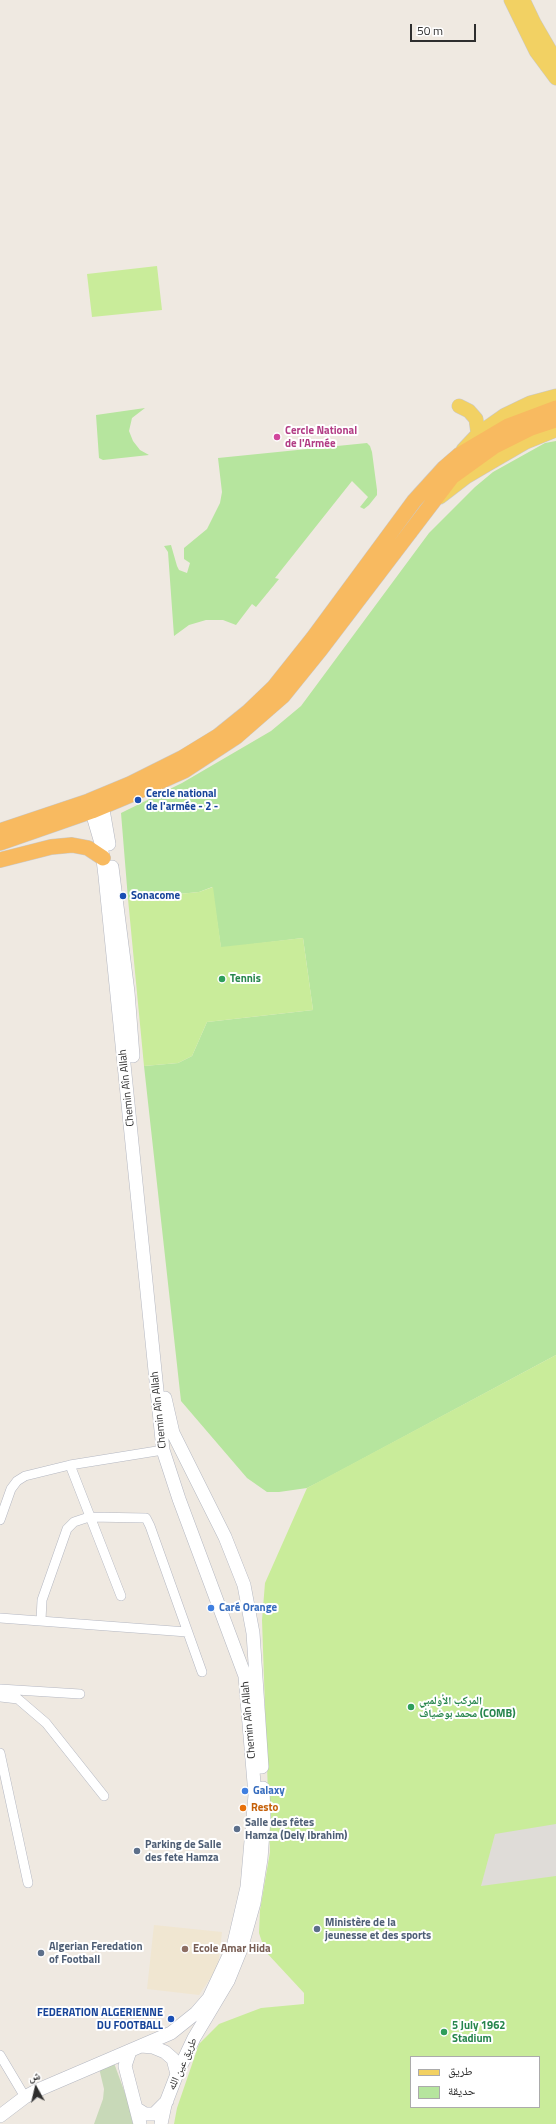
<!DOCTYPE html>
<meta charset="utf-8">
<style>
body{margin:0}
#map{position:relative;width:556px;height:2124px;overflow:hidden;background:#efe9e1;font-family:"Titillium Web","Noto Naskh Arabic",sans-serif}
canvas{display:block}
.legend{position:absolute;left:410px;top:2056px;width:130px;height:52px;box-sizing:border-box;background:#fff;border:1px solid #ababab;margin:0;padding:5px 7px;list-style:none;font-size:12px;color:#2e2e2e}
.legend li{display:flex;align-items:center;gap:8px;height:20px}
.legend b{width:20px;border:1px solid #ababab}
.north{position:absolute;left:16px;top:2068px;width:40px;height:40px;-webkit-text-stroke:3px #fff;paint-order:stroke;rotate:352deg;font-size:11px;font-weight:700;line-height:16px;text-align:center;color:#2e2e2e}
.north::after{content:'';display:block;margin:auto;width:14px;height:18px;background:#2e2e2e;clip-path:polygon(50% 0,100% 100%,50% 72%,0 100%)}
.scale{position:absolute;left:410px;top:24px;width:66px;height:18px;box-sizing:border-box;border:2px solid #2e2e2e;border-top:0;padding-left:5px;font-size:12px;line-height:14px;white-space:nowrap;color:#2e2e2e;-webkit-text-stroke:3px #fff;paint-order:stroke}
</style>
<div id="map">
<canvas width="556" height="2124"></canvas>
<ul class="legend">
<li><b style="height:5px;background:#f2d163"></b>طريق</li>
<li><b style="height:11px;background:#b6e59e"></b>حديقة</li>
</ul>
<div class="north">ش</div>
<div class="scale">50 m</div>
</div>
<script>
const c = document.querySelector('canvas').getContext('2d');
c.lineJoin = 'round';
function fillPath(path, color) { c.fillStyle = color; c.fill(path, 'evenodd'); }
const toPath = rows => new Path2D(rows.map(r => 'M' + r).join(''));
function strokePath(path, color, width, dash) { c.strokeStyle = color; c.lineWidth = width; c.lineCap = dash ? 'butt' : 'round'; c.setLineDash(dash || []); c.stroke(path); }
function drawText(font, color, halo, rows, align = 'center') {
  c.font = font + ' "Titillium Web","Noto Naskh Arabic",sans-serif'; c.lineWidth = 4; c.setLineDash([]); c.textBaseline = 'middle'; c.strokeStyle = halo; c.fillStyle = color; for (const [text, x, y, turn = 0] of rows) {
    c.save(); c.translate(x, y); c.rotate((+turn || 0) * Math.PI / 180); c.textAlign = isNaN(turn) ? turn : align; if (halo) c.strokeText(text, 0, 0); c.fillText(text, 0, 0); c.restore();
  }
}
fillPath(toPath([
 [154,1925,222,1932,218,1967,199,1995,147,1989]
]), '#f0e6d1');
fillPath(toPath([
 [145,408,132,418,129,431,133,441,140,450,149,455,103,460,99,458,96,415],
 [556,441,556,1355,323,1480,307,1488,279,1492,267,1492,247,1478,181,1401,144,1066,178,1063,192,1056,207,1022,313,1010,303,938,221,948,212,887,199,892,128,899,121,813,182,783,271,731,301,706,429,533,475,487,493,472,545,443],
 [367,443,370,446,372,452,377,490,377,495,369,505,364,509,360,507,368,497,352,481,275,578,279,579,256,607,252,604,236,625,223,620,206,620,189,625,174,636,168,552,164,546,171,545,177,566,179,570,187,573,190,563,184,559,184,548,207,529,220,503,222,492,218,458]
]), '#b6e59e');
fillPath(toPath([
 [114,2063,129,2104,133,2124,94,2124,103,2099,104,2089,99,2068]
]), '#c8d9b8');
fillPath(toPath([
 [157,266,162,310,92,317,87,274],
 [213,887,221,947,303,938,313,1010,207,1022,192,1056,178,1063,144,1066,128,899,199,892],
 [556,1355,556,2124,174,2124,177,2108,199,2044,219,2024,261,2008,304,2004,304,1993,265,1951,259,1933,260,1910,270,1852,262,1620,265,1583,307,1488],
 [411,2057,539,2057,539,2107,411,2107]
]), '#c9ec9a');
fillPath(toPath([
 [556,1824,556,1876,481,1886,495,1834]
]), '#dfdcd8');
const minor = toPath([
 [70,1465,121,1596],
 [0,1520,11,1489,17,1481,25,1476,70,1465,163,1450],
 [0,1618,187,1632],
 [41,1620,42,1600,67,1529,74,1522,89,1517,146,1518,150,1526,202,1672],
 [0,1689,80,1694],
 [0,1697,18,1699,46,1723,104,1796],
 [0,1753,28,1883],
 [0,2055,25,2097]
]);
const secondary = toPath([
 [101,798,109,844],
 [112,867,128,992,133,1056],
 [165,1398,173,1433,225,1537,244,1585,253,1633,262,1767],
 [141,2046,153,2047,165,2052,173,2059,177,2074],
 [130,2051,125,2066,140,2124],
 [137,2109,145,2114,154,2114,167,2101],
 [0,2116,25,2097,38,2090,171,2033,196,2013,209,1998,233,1947,247,1887,255,1795,245,1676,179,1499,163,1450,105,876,101,843,89,802],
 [161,2124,165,2105,177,2074,194,2038,228,1981,241,1949,254,1903,261,1859,264,1819,263,1788]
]);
const primary = toPath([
 [511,0,536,51,556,78],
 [523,0,534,23,556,61],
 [459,406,469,411,476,419,478,434],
 [463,450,478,434,505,415,530,403,556,396],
 [440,497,466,477,488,464,526,442,556,430]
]);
const trunk = toPath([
 [0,831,89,801,130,784,182,758,218,736,249,711,274,687,313,638,414,501,444,468,459,455,508,426,556,408],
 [0,843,92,811,135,793,184,771,236,737,283,696,321,649,452,477,495,446,531,428,556,420],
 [0,860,51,847,72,845,88,848,103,858]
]);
strokePath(minor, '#b4b7c1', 10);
strokePath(secondary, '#b4b7c1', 14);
strokePath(primary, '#c9c9c9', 15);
strokePath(trunk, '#c9c9c9', 16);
strokePath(minor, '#fff', 9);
strokePath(secondary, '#fff', 13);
strokePath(primary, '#f2d163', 14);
strokePath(trunk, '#f8ba60', 15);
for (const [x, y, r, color] of [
 [277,437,4,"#d1479c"],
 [138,800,4,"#1a4fb4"],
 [123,896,4,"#1a4fb4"],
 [222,979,4,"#2e9e5b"],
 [211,1608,4,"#3f7fe0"],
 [411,1707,4,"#2e9e5b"],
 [245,1791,4,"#3f7fe0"],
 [243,1808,4,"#e8710a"],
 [237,1829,4,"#5c6f8a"],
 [137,1851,4,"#5c6f8a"],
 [317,1929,4,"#5c6f8a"],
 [185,1949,4,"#8d6e63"],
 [41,1953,4,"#5c6f8a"],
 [171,2019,4,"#1a4fb4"],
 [444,2032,4,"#2e9e5b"]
]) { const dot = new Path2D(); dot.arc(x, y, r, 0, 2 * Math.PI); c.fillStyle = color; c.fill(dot); strokePath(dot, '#fff', 1.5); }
drawText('bold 11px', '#b23c85', '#fff', [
 ["Cercle National",285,431],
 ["de l'Armée",285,444]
], 'left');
drawText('bold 11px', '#164399', '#fff', [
 ["Cercle national",146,794],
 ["de l'armée - 2 -",146,807],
 ["Sonacome",131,896],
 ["FEDERATION ALGERIENNE",163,2013,"right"],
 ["DU FOOTBALL",163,2026,"right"]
], 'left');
drawText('bold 11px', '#27864d', '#fff', [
 ["Tennis",230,979],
 ["المركب الأولمبي",419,1701],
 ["محمد بوضياف (COMB)",419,1714],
 ["5 July 1962",452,2026],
 ["Stadium",452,2039]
], 'left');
drawText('11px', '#2e2e2e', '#fff', [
 ["Chemin Aîn Allah",127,1088,-96],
 ["Chemin Aîn Allah",159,1410,-96],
 ["Chemin Aîn Allah",249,1720,-95],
 ["طريق عين الله",183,2064,-66]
]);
drawText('bold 11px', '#366cbe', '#fff', [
 ["Caré Orange",219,1608],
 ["Galaxy",253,1791]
], 'left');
drawText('bold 11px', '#c56008', '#fff', [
 ["Resto",251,1808]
], 'left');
drawText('bold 11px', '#4e5e75', '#fff', [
 ["Salle des fêtes",245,1823],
 ["Hamza (Dely Ibrahim)",245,1836],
 ["Parking de Salle",145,1845],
 ["des fete Hamza",145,1858],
 ["Ministère de la",325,1923],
 ["jeunesse et des sports",325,1936],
 ["Algerian Feredation",49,1947],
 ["of Football",49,1960]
], 'left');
drawText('bold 11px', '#785e54', '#fff', [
 ["Ecole Amar Hida",193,1949]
], 'left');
</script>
